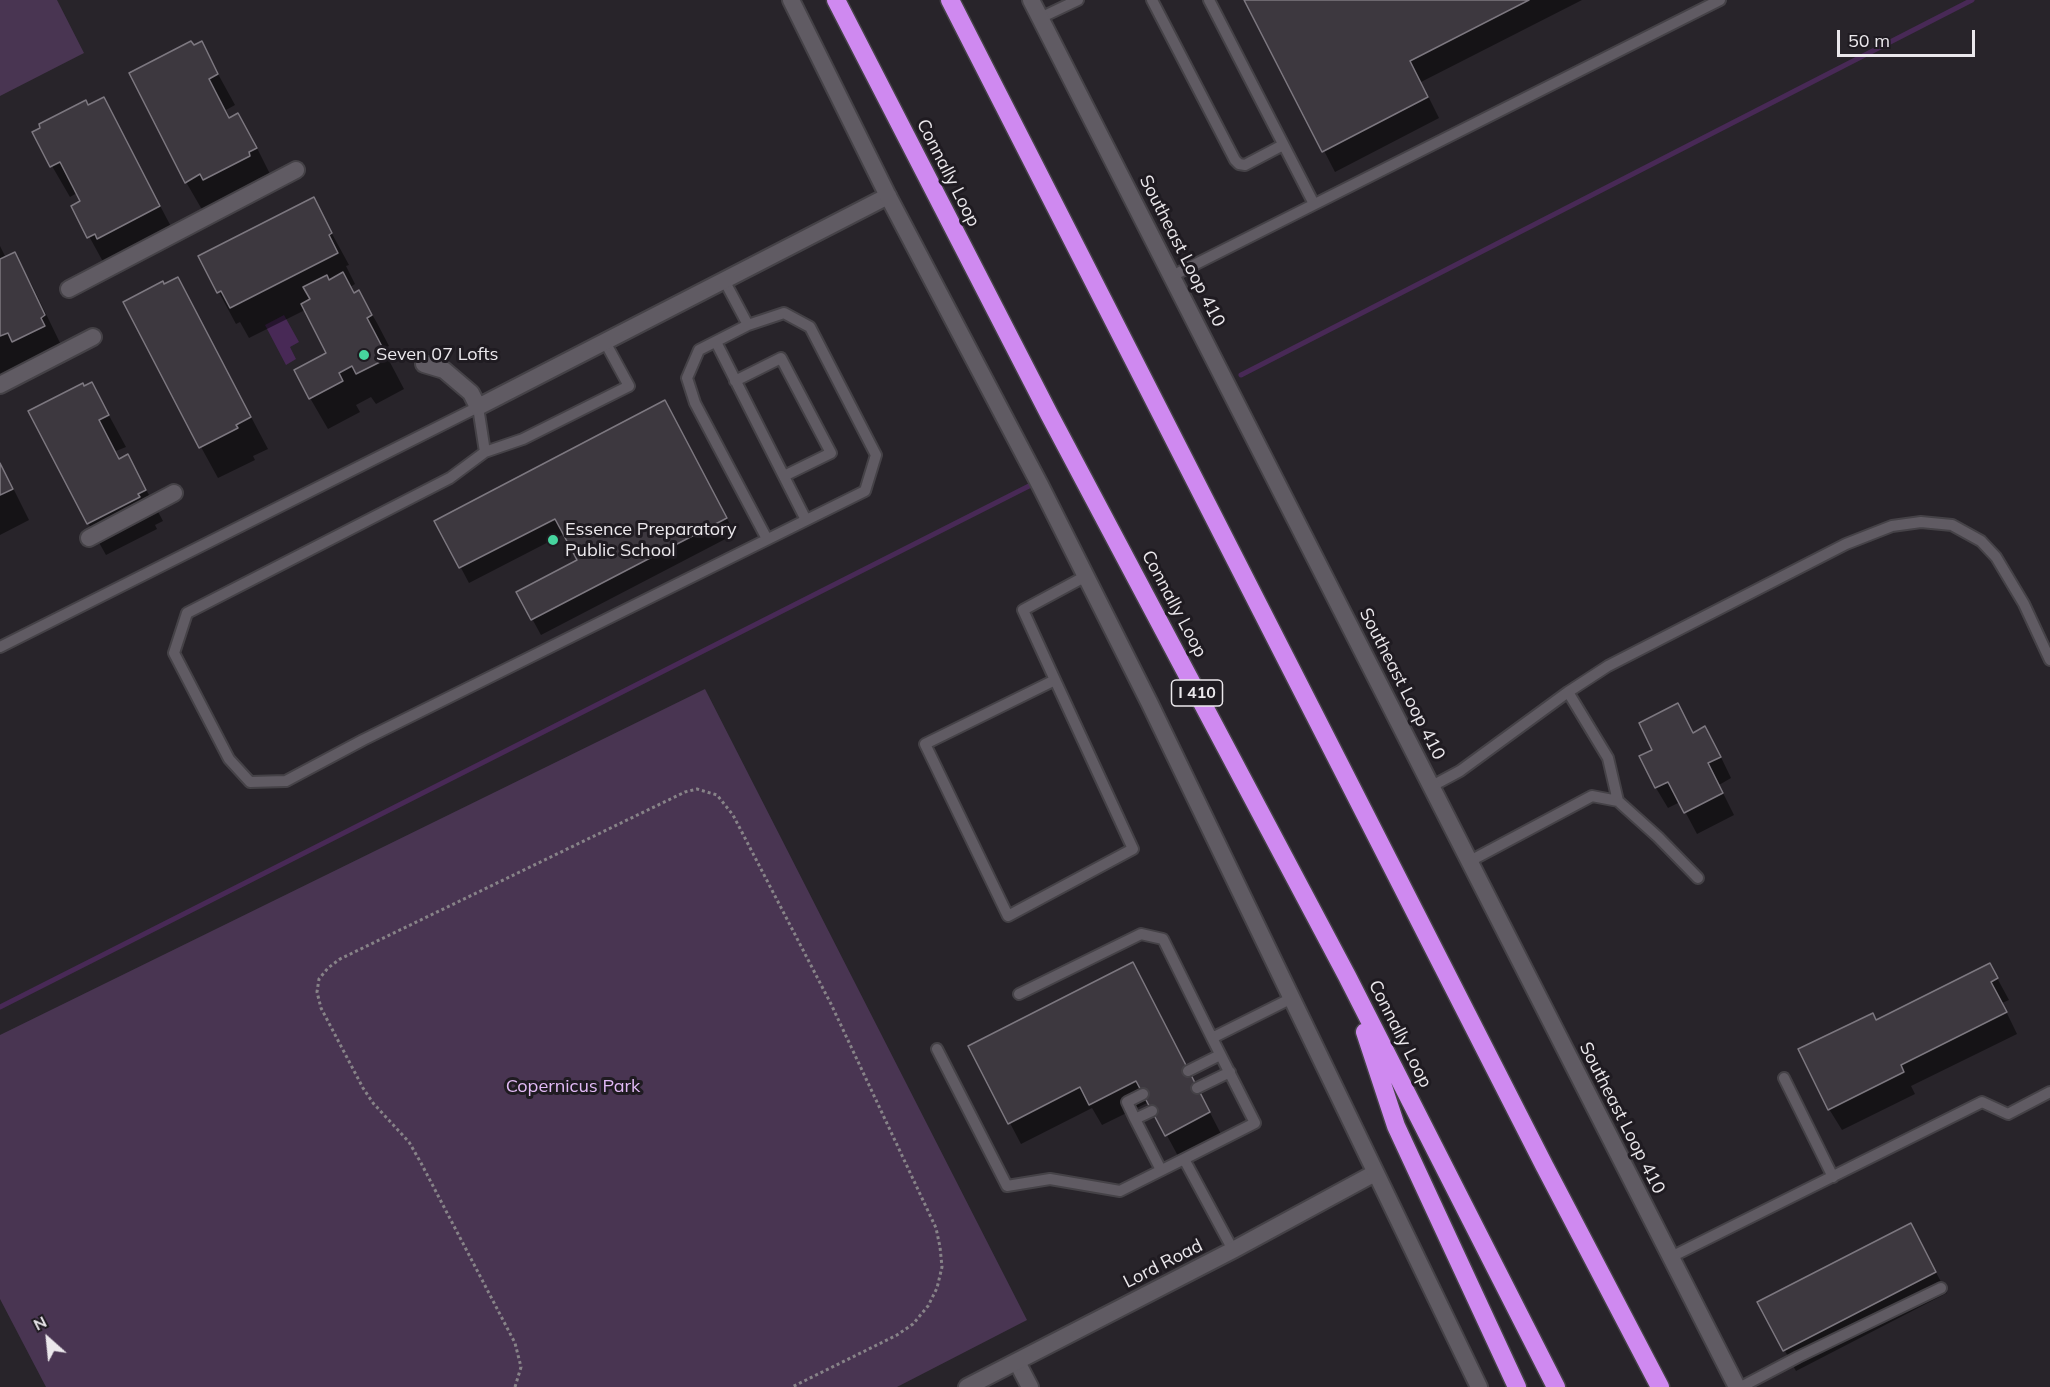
<!DOCTYPE html>
<style>
body{margin:0}
#map{position:relative;width:2050px;height:1387px;overflow:hidden;background:#28242a;font-family:Mulish,sans-serif}
canvas{display:block}
.north{position:absolute;left:18px;top:1309px;width:60px;height:60px;-webkit-text-stroke:4px #1f1b21;paint-order:stroke;rotate:333deg;font-size:16px;font-weight:700;line-height:24px;text-align:center;color:#ebe8ec}
.north::after{content:'';display:block;margin:auto;width:21px;height:27px;background:#ebe8ec;clip-path:polygon(50% 0,100% 100%,50% 72%,0 100%)}
.scale{position:absolute;left:1837px;top:30px;width:138px;height:27px;box-sizing:border-box;border:3px solid #ebe8ec;border-top:0;padding-left:8px;font-size:18px;line-height:21px;white-space:nowrap;color:#ebe8ec;-webkit-text-stroke:4px #1f1b21;paint-order:stroke}
</style>
<div id="map">
<canvas width="2050" height="1387"></canvas>
<div class="north">N</div>
<div class="scale">50 m</div>
</div>
<script>
const c = document.querySelector('canvas').getContext('2d');
c.lineJoin = 'round';
function fillPath(path, color) { c.fillStyle = color; c.fill(path, 'evenodd'); }
const toPath = rows => new Path2D(rows.map(r => 'M' + r).join(''));
function strokePath(path, color, width, dash) { c.strokeStyle = color; c.lineWidth = width; c.lineCap = dash ? 'butt' : 'round'; c.setLineDash(dash || []); c.stroke(path); }
function drawText(font, color, halo, rows, align = 'center') {
  c.font = font + ' Mulish,sans-serif'; c.lineWidth = 6; c.setLineDash([]); c.textBaseline = 'middle'; c.strokeStyle = halo; c.fillStyle = color; for (const [text, x, y, turn = 0] of rows) {
    c.save(); c.translate(x, y); c.rotate((+turn || 0) * Math.PI / 180); c.textAlign = isNaN(turn) ? turn : align; if (halo) c.strokeText(text, 0, 0); c.fillText(text, 0, 0); c.restore();
  }
}
fillPath(toPath([
 [0,0,57,0,84,53,0,96],
 [705,689,1027,1320,897,1387,46,1387,0,1299,0,1035]
]), '#493552');
fillPath(toPath([
 [284,315,299,342,290,347,296,359,286,365,265,325]
]), '#482956');
fillPath(toPath([
 [1246,0,1582,0,1421,82,1439,118,1335,172],
 [201,43,235,105,226,110,230,119,256,146,273,180,204,213,186,182,193,47],
 [104,99,177,238,107,269,73,207,82,202,77,193,70,197,52,166],
 [313,199,349,265,346,266,355,284,350,287,354,294,359,292,377,323,389,346,383,349,404,389,376,404,371,397,356,405,360,412,328,429,310,398,328,354,305,310,249,338,240,322,236,324,200,257],
 [0,246,6,258,14,254,32,285,62,347,0,376],
 [178,279,268,449,253,456,255,460,218,478,201,447,164,286],
 [92,384,126,447,116,451,120,460,128,456,163,521,155,525,157,529,106,555,88,523,84,388],
 [674,417,735,534,541,635,518,593,579,561,564,534,469,583,436,521],
 [0,462,29,520,0,535],
 [1693,734,1717,749,1731,778,1719,785,1734,815,1697,834,1680,802,1668,808,1656,788],
 [1990,965,2009,1000,2002,1003,2017,1034,1911,1086,1915,1094,1842,1130,1829,1109,1876,1022],
 [1144,985,1221,1134,1178,1156,1149,1102,1102,1125,1092,1108,1021,1144,970,1047],
 [1922,1246,1947,1293,1796,1371,1759,1303]
]), '#0007');
strokePath(toPath([
 [1241,375,1972,0],
 [0,1007,1029,486]
]), '#482956', 5);
const building = toPath([
 [1244,0,1529,0,1410,61,1428,97,1322,152,1244,0],
 [191,41,194,45,202,41,218,74,209,79,229,118,238,113,257,148,249,152,250,156,203,180,200,174,185,183,129,73,191,41],
 [104,97,160,206,97,239,95,234,87,238,71,206,80,201,60,162,50,167,32,132,40,128,39,124,86,100,88,105,104,97],
 [314,197,332,233,329,235,338,253,230,308,221,291,217,293,198,256,314,197],
 [15,252,45,315,41,318,45,326,12,342,8,333,0,336,0,259,15,252],
 [343,272,354,293,359,290,372,315,367,318,388,358,356,374,352,366,339,373,343,381,309,399,294,370,326,353,301,304,310,299,303,287,327,275,329,280,343,272],
 [178,277,251,417,236,425,238,428,199,448,123,302,163,281,164,284,178,277],
 [92,382,109,415,99,420,119,459,128,454,146,490,138,494,140,497,87,524,28,411,83,383,84,386,92,382],
 [665,400,727,518,531,620,516,592,577,560,555,519,459,568,434,521,665,400],
 [0,463,13,489,0,495,0,463],
 [1678,703,1693,733,1705,726,1721,757,1708,763,1723,793,1684,813,1668,782,1655,788,1639,756,1652,750,1639,723,1678,703],
 [1133,962,1210,1112,1165,1136,1136,1081,1089,1105,1080,1087,1008,1124,968,1046,1133,962],
 [1990,963,1998,978,1991,982,2007,1012,1901,1065,1904,1072,1828,1110,1798,1049,1873,1013,1876,1020,1990,963],
 [1911,1223,1936,1272,1783,1351,1757,1302,1911,1223]
]);
fillPath(building, '#3d383f');
strokePath(building, '#7d7880', 1.5);
const service = toPath([
 [1152,0,1235,160,1239,164,1245,165,1283,145],
 [1209,0,1314,204],
 [1040,18,1078,0],
 [1172,276,1720,0],
 [748,325,699,350,687,378,695,403,767,539],
 [605,342,629,386,523,439,485,452,450,478,187,613,174,653,229,759,250,782,286,781,363,740,865,491,876,455,810,327,784,313,748,325,724,280],
 [716,342,806,520],
 [735,381,781,358,831,453,784,476],
 [0,647,478,407,485,452],
 [1055,680,925,744,1008,916,1133,849,1055,680,1023,610,1086,576],
 [1568,692,1608,758,1618,801],
 [1432,786,1460,771,1568,692,1608,666,1846,544,1892,526,1921,522,1952,525,1981,541,1996,557,2024,604,2050,660],
 [1470,861,1592,796,1618,801,1658,837,1698,878],
 [1019,994,1141,934,1163,939,1212,1038],
 [937,1049,1007,1186,1050,1179,1120,1191,1184,1159],
 [1188,1071,1220,1055],
 [1784,1078,1833,1177],
 [1197,1088,1230,1072],
 [1152,1111,1135,1119,1161,1170],
 [1135,1119,1127,1102,1143,1094],
 [1233,1250,1184,1159,1255,1123,1212,1038,1292,998],
 [1671,1257,1982,1102,2008,1114,2050,1092],
 [1741,1387,1798,1357,1941,1288]
]);
const minor = toPath([
 [69,289,296,170],
 [424,364,444,370,471,393,478,407,888,196],
 [0,385,93,337],
 [89,538,174,493],
 [1017,1362,1030,1387]
]);
const tertiary = toPath([
 [967,1387,1233,1250,1375,1173]
]);
const secondary = toPath([
 [791,0,888,196,1040,485,1149,702,1479,1387],
 [1031,0,1737,1387]
]);
const motorway = toPath([
 [836,0,1049,414,1347,976,1556,1387],
 [950,0,1545,1167,1660,1387],
 [1365,1032,1396,1126,1517,1387]
]);
strokePath(service, '#454247', 14);
strokePath(minor, '#454247', 20);
strokePath(tertiary, '#454247', 20);
strokePath(secondary, '#454247', 20);
strokePath(motorway, '#454247', 21);
strokePath(toPath([
 [515,1387,521,1367,515,1343,421,1163,409,1142,373,1103,363,1088,321,1008,317,992,319,979,328,968,340,959,685,792,697,789,717,795,733,815,831,1004,936,1228,940,1247,942,1267,937,1288,928,1306,913,1324,897,1335,792,1387]
]), '#878388', 3, [3, 3]);
strokePath(service, '#605b63', 10);
strokePath(minor, '#605b63', 16);
strokePath(tertiary, '#605b63', 16);
strokePath(secondary, '#605b63', 16);
strokePath(motorway, '#cf89f0', 18);
for (const [x, y, r, color] of [
 [364,355,6,"#46d49e"],
 [553,540,6,"#46d49e"]
]) { const dot = new Path2D(); dot.arc(x, y, r, 0, 2 * Math.PI); c.fillStyle = color; c.fill(dot); strokePath(dot, '#1f1b21', 2); }
for (const [x, y, w] of [
 [1197,693,51]
]) { const box = new Path2D(); box.roundRect(x - w / 2, y - 13, w, 26, 4.5); c.fillStyle = '#1f1b21'; c.fill(box); strokePath(box, '#ebe8ec', 1.5); }
drawText('bold 16px', '#ebe8ec', null, [
 ["I 410",1197,693]
]);
drawText('18px', '#ebe8ec', '#1f1b21', [
 ["Connally Loop",948,173,63],
 ["Southeast Loop 410",1182,251,63],
 ["Connally Loop",1174,604,62],
 ["Southeast Loop 410",1402,684,63],
 ["Connally Loop",1400,1034,63],
 ["Southeast Loop 410",1622,1118,63],
 ["Lord Road",1163,1264,-27]
]);
drawText('18px', '#ebe8ec', '#1f1b21', [
 ["Seven 07 Lofts",376,355],
 ["Essence Preparatory",565,530],
 ["Public School",565,551]
], 'left');
drawText('18px', '#e2baf6', '#1f1b21', [
 ["Copernicus Park",573,1087]
]);
</script>
